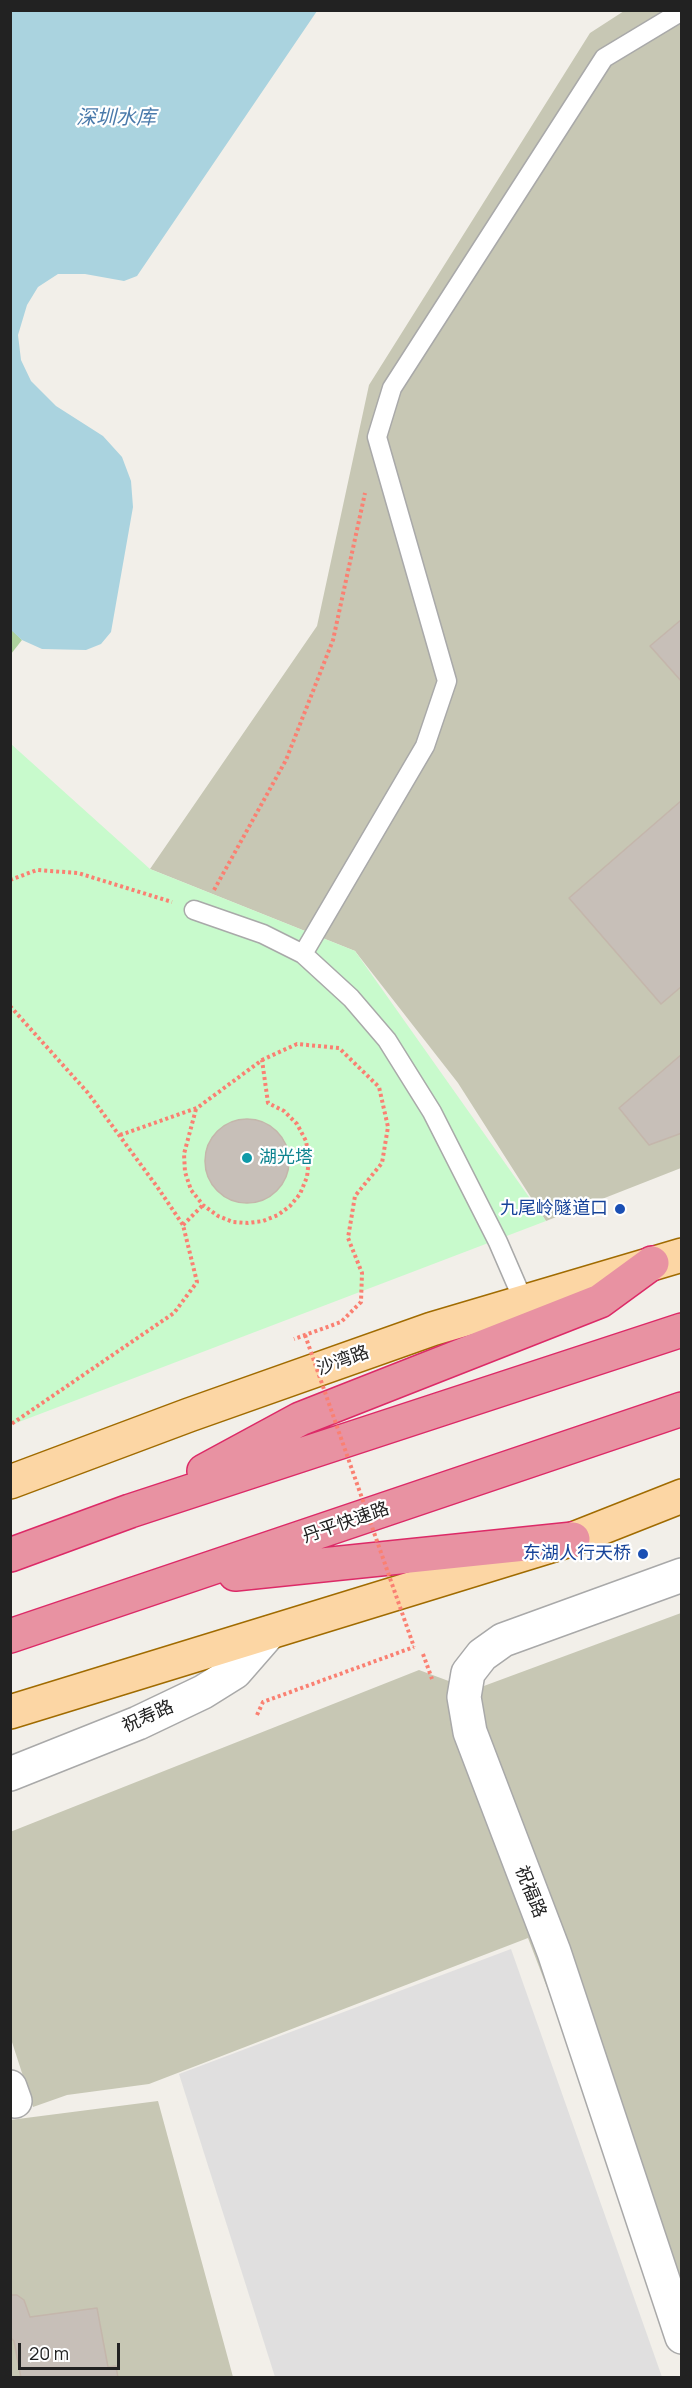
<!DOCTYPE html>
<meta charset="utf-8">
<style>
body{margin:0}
#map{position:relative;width:692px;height:2388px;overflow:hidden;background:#f2efe9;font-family:Manrope,sans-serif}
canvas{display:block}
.frame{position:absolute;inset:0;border:12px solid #222;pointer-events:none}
.scale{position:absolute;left:18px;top:2343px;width:102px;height:27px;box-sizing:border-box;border:3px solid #222;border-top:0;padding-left:8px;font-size:18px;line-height:21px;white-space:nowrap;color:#222;-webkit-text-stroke:4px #fff;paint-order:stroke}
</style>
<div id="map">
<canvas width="692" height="2388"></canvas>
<div class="frame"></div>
<div class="scale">20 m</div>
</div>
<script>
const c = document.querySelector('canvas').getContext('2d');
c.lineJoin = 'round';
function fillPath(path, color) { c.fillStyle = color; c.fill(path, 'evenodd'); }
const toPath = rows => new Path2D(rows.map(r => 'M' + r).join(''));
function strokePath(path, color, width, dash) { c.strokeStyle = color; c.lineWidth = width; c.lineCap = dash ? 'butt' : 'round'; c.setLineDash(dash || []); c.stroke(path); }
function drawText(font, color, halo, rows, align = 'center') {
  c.font = font + ' Manrope,"Noto Sans SC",sans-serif'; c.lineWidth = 4.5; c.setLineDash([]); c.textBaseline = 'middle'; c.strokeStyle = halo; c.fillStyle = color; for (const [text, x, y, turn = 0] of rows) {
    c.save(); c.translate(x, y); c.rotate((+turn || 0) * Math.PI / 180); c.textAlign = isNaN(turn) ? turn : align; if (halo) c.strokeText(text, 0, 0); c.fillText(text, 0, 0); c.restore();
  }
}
fillPath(toPath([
 [511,1949,662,2377,275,2377,179,2074]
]), '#e0dfdf');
fillPath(toPath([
 [624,11,681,11,681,1168,546,1221,458,1083,355,951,150,869,317,626,369,385,590,33],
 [681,1613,681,2338,528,1938,149,2084,67,2095,33,2107,11,2039,10,1832,419,1670,473,1690],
 [158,2101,233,2377,11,2377,10,2120]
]), '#c7c7b4');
fillPath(toPath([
 [11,629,22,640,11,654]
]), '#add19e');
fillPath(toPath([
 [11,744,150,869,355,951,546,1221,11,1425]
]), '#c8facc');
fillPath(toPath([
 [10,11,317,11,137,276,124,281,85,274,58,274,38,287,27,305,18,335,21,360,31,381,56,406,103,436,122,457,131,481,133,507,111,632,101,644,86,650,42,649,22,640,11,630]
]), '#aad3df');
const building = toPath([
 [682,619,682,682,650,646,682,619],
 [682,800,682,986,661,1004,569,898,682,800],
 [682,1054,682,1133,649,1145,619,1108,682,1054],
 '205 1161a42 42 0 1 1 84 0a42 42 0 1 1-84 0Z',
 [10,2295,17,2295,24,2300,30,2317,97,2308,108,2367,116,2366,118,2378,21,2378,14,2341,10,2337,10,2295]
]);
fillPath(building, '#c7bfb8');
strokePath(building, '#c4b6ab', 1.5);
const lane = toPath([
 [194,910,263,934,303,954,351,998,387,1040,432,1112,498,1242,524,1302],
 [303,954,425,746,447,681,377,437,392,388,604,58,682,11]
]);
const street = toPath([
 [682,1575,503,1640,482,1655,468,1673,464,1697,470,1732,554,1952,682,2337],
 [10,1774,138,1723,203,1692,235,1672,269,1633],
 [10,2087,15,2101]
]);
const primary = toPath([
 [10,1482,189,1415,432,1329,682,1255],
 [10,1712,573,1539,682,1496]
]);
const highway = toPath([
 [204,1471,300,1419,600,1301,652,1263],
 [10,1555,130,1511,682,1330],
 [235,1574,573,1539],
 [10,1636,682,1409]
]);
strokePath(lane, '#a9a9a9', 21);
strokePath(street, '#a9a9a9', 36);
strokePath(primary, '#a06b00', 36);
strokePath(highway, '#dc2a67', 36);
strokePath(toPath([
 [10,880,37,870,78,873,172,902],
 [214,890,286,760,333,640,365,493],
 [10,1006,88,1093,158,1188,183,1225,197,1282,174,1313,10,1425],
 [196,1109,184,1154,185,1172,191,1190,203,1205,218,1216,233,1222,248,1223,263,1221,278,1215,290,1206,300,1194,307,1177,309,1159,306,1141,297,1124,284,1111,268,1103,262,1060],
 [120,1135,197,1108,262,1060,297,1044,339,1048,379,1087,388,1127,382,1163,355,1196,348,1238,362,1273,361,1302,341,1322,294,1339],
 [183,1225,203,1205],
 [423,1654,432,1679],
 [257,1715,263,1702,414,1647]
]), '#fa8072', 4, [3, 3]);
strokePath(lane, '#fff', 18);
strokePath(street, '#fff', 33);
strokePath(primary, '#fcd6a4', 33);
strokePath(highway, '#e892a2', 33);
strokePath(toPath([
 [305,1335,414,1647]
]), '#fa8072', 4, [3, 3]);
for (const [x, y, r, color] of [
 [247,1158,6,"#0f9aa8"],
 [620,1209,6,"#1a4fb4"],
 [643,1554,6,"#1a4fb4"]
]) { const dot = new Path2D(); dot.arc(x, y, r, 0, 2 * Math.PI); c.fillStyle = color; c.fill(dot); strokePath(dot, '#fff', 2); }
drawText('18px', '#0d838f', '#fff', [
 ["湖光塔",259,1158]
], 'left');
drawText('18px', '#164399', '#fff', [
 ["九尾岭隧道口",608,1209],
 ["东湖人行天桥",631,1554]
], 'right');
drawText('18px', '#222', '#fff', [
 ["沙湾路",343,1361,-20],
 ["丹平快速路",346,1523,-19],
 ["祝寿路",148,1717,-24],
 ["祝福路",530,1892,68]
]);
drawText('italic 20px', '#4a7aab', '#fff', [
 ["深圳水库",116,118]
]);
</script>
